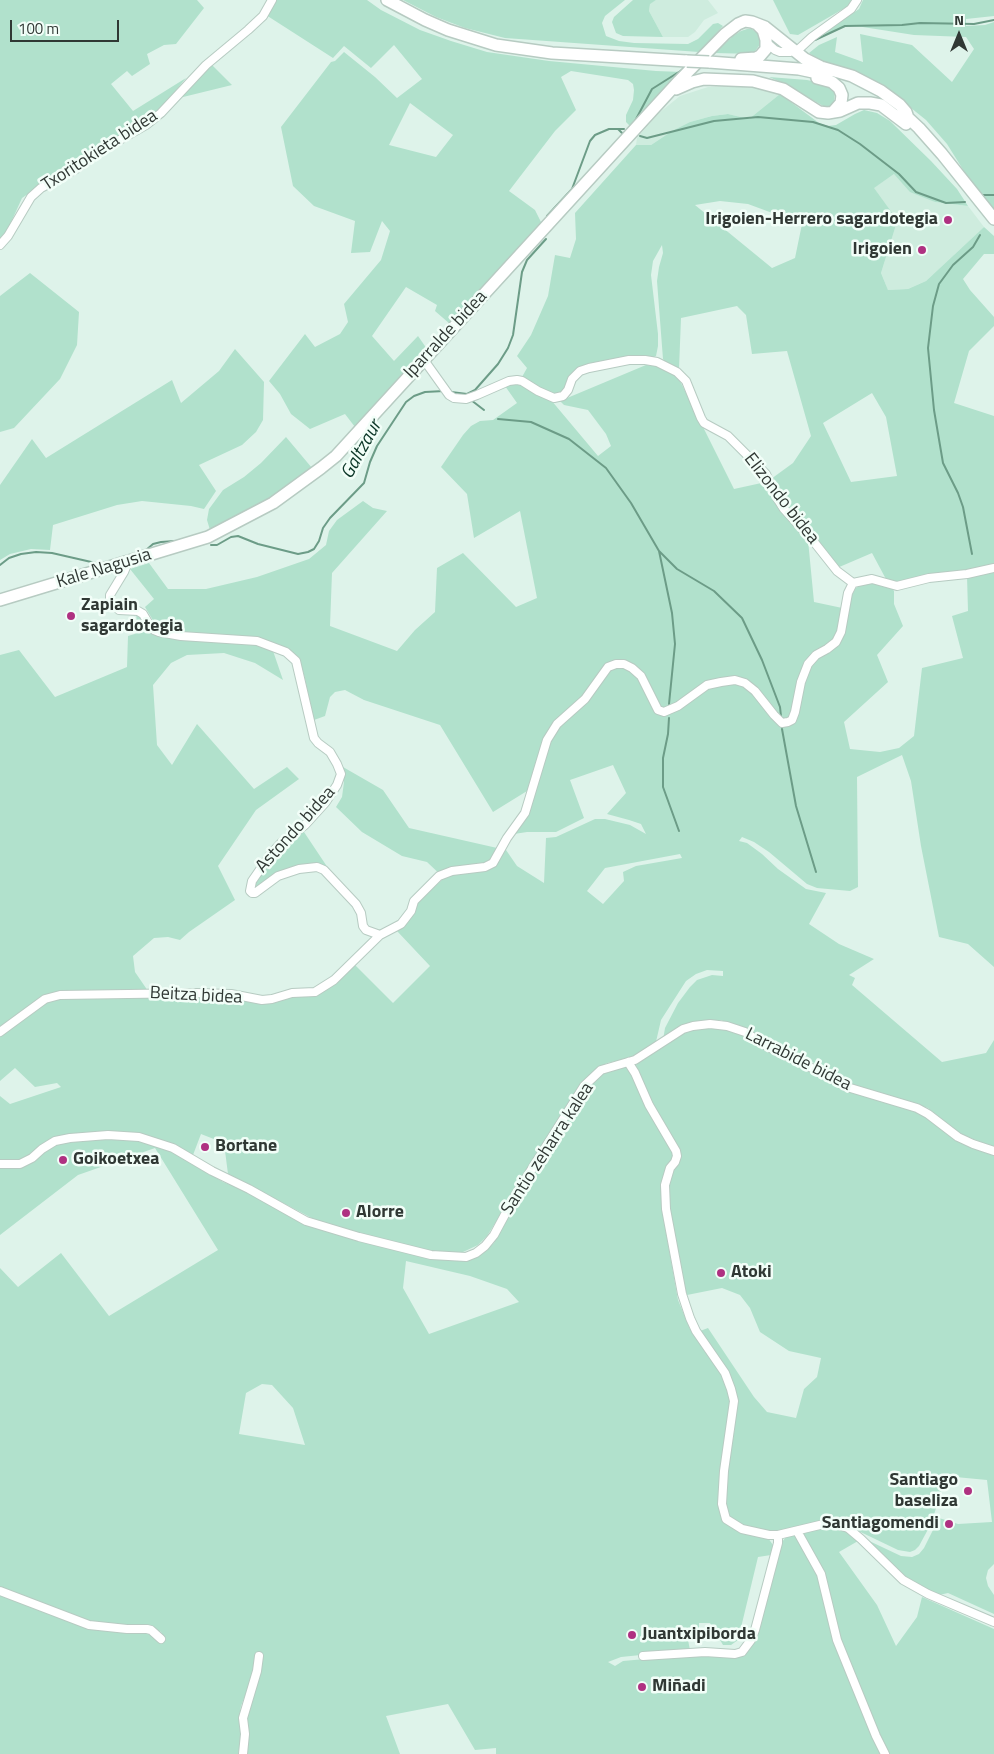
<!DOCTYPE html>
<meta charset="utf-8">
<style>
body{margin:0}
#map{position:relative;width:994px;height:1754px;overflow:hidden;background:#def3ea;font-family:"Titillium Web",sans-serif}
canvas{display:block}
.north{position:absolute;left:934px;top:10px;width:50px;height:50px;-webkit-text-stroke:4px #f2fef8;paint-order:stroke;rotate:0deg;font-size:14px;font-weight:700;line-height:20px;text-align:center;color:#303834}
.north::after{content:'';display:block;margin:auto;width:18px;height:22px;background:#303834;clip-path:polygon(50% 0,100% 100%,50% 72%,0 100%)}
.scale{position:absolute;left:10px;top:20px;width:109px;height:22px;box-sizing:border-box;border:2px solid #303834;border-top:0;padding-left:6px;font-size:15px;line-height:18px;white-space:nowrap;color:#303834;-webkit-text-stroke:4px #f2fef8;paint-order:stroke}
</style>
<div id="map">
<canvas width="994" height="1754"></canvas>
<div class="north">N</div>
<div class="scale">100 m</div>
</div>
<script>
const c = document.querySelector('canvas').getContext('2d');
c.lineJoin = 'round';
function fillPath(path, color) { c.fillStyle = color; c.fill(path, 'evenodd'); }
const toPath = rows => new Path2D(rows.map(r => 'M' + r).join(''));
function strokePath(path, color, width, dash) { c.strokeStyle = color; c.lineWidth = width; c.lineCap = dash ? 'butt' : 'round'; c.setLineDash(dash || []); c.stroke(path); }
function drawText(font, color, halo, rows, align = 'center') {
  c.font = font + ' "Titillium Web",sans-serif'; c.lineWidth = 5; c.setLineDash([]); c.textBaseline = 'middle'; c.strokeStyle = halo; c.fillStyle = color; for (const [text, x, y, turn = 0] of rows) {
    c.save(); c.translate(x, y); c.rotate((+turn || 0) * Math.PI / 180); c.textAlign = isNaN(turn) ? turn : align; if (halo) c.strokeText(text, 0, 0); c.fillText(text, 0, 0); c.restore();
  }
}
fillPath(toPath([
 [656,0,708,0,718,13,704,20,695,32,688,37,663,37,649,11,650,3],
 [737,86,760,89,780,94,749,119,728,114,712,116,690,122,672,131,651,145,636,145,637,138,659,113,680,96,708,87],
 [894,174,935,202,968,206,984,227,926,281,908,289,888,290,881,273,896,225,873,188]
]), '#ceecde');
fillPath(toPath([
 [0,0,197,0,204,8,176,44,164,45,147,54,150,64,132,76,127,71,111,84,133,111,186,78,159,111,143,123,76,167,41,185,22,198,8,229,0,240],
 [275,0,367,0,381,10,420,30,451,41,487,52,549,61,656,71,682,72,631,127,626,122,626,115,633,100,634,90,633,84,628,80,571,71,561,77,576,110,555,131,509,191,535,210,541,222,540,227,450,324,435,311,437,305,406,287,372,336,394,361,418,336,427,349,355,427,345,414,310,429,291,414,280,394,269,381,305,334,315,347,340,334,348,322,344,304,381,260,390,231,382,221,370,252,351,253,355,221,314,206,293,186,281,127,331,62,335,61,344,52,375,77,397,98,422,79,394,45,371,68,344,46,333,58,266,15],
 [410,103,453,135,436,157,389,145],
 [403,0,625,0,605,16,602,23,606,36,619,41,634,43,688,44,698,39,713,24,718,23,723,26,699,52,505,38,465,28,436,17],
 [633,0,656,0,650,4,649,11,663,37,623,36,616,33,612,22,614,17],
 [773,0,853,0,850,5,798,35,790,34],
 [863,0,994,0,994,16,966,19,966,26,985,25,994,22,994,212,967,176,947,144,926,120,881,84,858,74,819,60,809,53,819,45,837,37,835,52,863,62,860,34,912,45,952,82,974,49,966,37,914,35,850,25,816,38,859,9],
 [747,29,752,29,757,33,761,39,761,43,753,54,715,53,733,36,741,31],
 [211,64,232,85,179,98],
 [769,77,807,80,830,85,835,91,834,102,830,106,825,107,783,83],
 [780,94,819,123,828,126,836,125,855,114,864,110,877,113,890,121,931,161,957,189,968,206,935,202,910,192,894,174,874,188,895,217,896,225,881,273,888,290,908,289,926,281,984,227,994,236,994,254,984,254,963,279,970,290,994,317,994,326,969,351,954,403,994,416,994,565,897,584,887,581,872,553,837,568,786,507,771,479,793,463,811,436,787,351,752,354,746,315,737,306,681,318,679,369,665,362,663,359,657,281,659,267,663,253,662,245,653,261,651,275,658,334,658,346,656,356,652,358,584,366,560,393,554,395,522,377,527,368,517,356,531,335,548,296,555,255,570,258,576,239,575,213,636,145,651,145,672,131,690,122,712,116,728,114,749,119],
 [720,201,748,204,802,224,795,258,772,268,695,205],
 [872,393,886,417,897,476,851,482,823,423],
 [30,273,79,312,77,345,60,379,14,428,0,432,0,296],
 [235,349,264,382,263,420,256,432,242,445,199,465,216,491,204,509,191,506,142,501,117,505,53,525,50,550,31,549,10,554,0,560,0,485,32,439,46,458,172,380,181,403,219,371],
 [646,365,657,366,667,370,679,379,734,489,766,482,774,499,808,540,814,602,847,609,851,597,856,588,862,584,871,582,891,587,894,591,894,604,903,626,877,655,888,682,844,722,850,749,880,752,899,748,914,736,922,668,963,658,952,616,968,611,967,576,994,570,994,967,968,944,939,937,921,846,911,781,902,755,857,777,858,887,850,891,817,888,807,884,769,852,754,842,742,837,739,841,747,843,762,854,778,869,806,889,826,893,809,924,839,944,874,959,849,975,855,978,852,985,942,1062,986,1053,994,1040,994,1147,960,1134,928,1108,850,1084,807,1059,721,1020,697,1022,684,1026,663,1040,665,1028,678,1003,690,987,697,980,712,975,723,976,723,971,707,970,696,974,686,981,661,1020,655,1046,630,1058,607,1063,596,1069,585,1080,487,1236,478,1245,463,1252,448,1254,433,1252,325,1225,228,1174,224,1143,201,1134,193,1155,175,1146,177,1154,223,1182,250,1192,308,1224,361,1241,450,1260,465,1261,479,1256,494,1243,509,1213,583,1092,600,1073,612,1068,624,1067,630,1070,644,1103,672,1146,674,1154,672,1160,662,1186,662,1210,678,1300,690,1329,700,1331,708,1328,754,1397,767,1412,796,1418,804,1389,817,1377,821,1358,789,1351,760,1332,750,1308,740,1295,722,1288,687,1295,683,1281,671,1223,668,1188,671,1176,681,1157,678,1146,648,1095,636,1066,637,1061,680,1034,694,1028,711,1027,737,1031,766,1049,830,1079,841,1088,916,1110,929,1116,962,1141,975,1148,994,1153,994,1564,988,1570,986,1578,988,1586,994,1595,994,1614,948,1593,939,1595,924,1589,906,1578,865,1539,901,1556,912,1557,919,1554,924,1548,939,1518,958,1524,992,1522,987,1480,945,1476,932,1522,919,1546,915,1550,910,1552,898,1550,848,1526,837,1522,826,1522,809,1524,783,1532,769,1533,757,1531,742,1526,734,1521,728,1516,725,1509,728,1471,735,1427,730,1422,722,1470,721,1508,725,1519,730,1524,748,1533,768,1538,773,1545,771,1555,758,1557,738,1640,731,1645,723,1645,710,1623,699,1623,699,1631,687,1635,690,1650,621,1657,608,1662,615,1666,623,1661,634,1660,707,1654,735,1657,742,1655,750,1648,757,1635,782,1542,786,1537,808,1530,819,1528,835,1527,846,1532,858,1541,839,1552,877,1605,896,1646,917,1617,922,1597,994,1629,994,1754,496,1754,496,1748,475,1750,448,1704,386,1716,400,1754,245,1754,247,1744,246,1717,259,1678,262,1661,256,1657,253,1675,241,1706,239,1718,241,1740,238,1754,0,1754,0,1593,82,1625,99,1629,118,1631,147,1631,160,1640,164,1638,161,1632,151,1627,104,1625,86,1621,0,1589,0,1268,18,1287,61,1253,109,1316,218,1250,155,1148,78,1175,0,1235,0,1168,23,1166,37,1158,45,1150,56,1144,75,1142,81,1134,52,1139,20,1161,0,1162,0,1096,10,1104,61,1087,57,1083,35,1087,15,1068,0,1081,0,1037,27,1014,47,1001,61,997,195,994,311,996,319,994,329,988,354,964,393,1003,430,966,397,931,413,912,417,903,444,878,427,862,402,856,362,832,336,807,342,797,344,782,343,767,383,790,409,828,506,850,517,866,544,883,546,838,556,837,595,819,605,819,630,825,646,834,641,824,629,820,607,814,626,793,613,765,570,780,584,818,556,832,527,832,514,834,528,815,550,739,567,717,581,707,591,696,602,678,609,671,616,667,620,666,623,662,610,663,604,666,590,689,556,722,549,732,527,791,493,812,440,725,364,700,345,690,335,692,330,697,325,716,314,720,305,679,300,660,295,655,289,650,258,640,229,636,181,633,165,631,157,627,145,607,154,599,130,569,149,563,168,589,206,589,257,577,309,559,326,545,329,531,337,520,363,501,373,508,387,511,332,573,330,626,397,651,415,630,435,612,437,568,463,553,516,607,537,598,520,511,474,538,467,494,441,467,463,435,471,426,480,421,493,420,517,403,505,386,514,384,521,385,551,400,598,456,611,446,606,434,588,410,564,405,560,401],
 [680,854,682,858,636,866,623,872,624,881,603,904,587,891,605,868],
 [406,1261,470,1276,507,1289,519,1302,429,1334,403,1288],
 [262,1384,272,1385,293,1408,305,1445,239,1434,246,1393],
 [286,437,312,468,262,503,210,530,207,520,209,509,223,490,244,477,261,463],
 [136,613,142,614,152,630,249,643,272,648,283,680,255,663,224,653,187,655,171,663,153,685,157,745,172,765,197,724,254,789,287,767,299,779,256,810,218,866,235,900,189,932,180,940,168,937,154,938,133,956,135,972,148,991,58,993,0,1029,0,655,19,650,55,697,127,667,128,636,138,633],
 [302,829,328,868,317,864,254,890,253,888,255,880,273,855]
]), '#b1e1cc');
strokePath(toPath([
 [815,40,845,26,902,25,920,23,974,24,994,20],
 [635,121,652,89,682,70],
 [618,129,622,133,625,133],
 [640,136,647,138,714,121,758,117,813,122,838,130,860,144,899,174,916,192,946,203,965,202],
 [983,195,994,195],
 [547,216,572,189,590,141,595,135,609,129,624,129],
 [451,392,467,394,475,390,498,364,508,348,513,335,522,272,527,260,546,239],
 [471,400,484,410],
 [498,419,531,422,569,439,606,468,631,503,659,551,677,569,714,591,742,618,762,660,780,707,781,716],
 [211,545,217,545,231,537,238,536,258,544,298,554,308,552,314,549,319,541,323,528,330,518,364,483,370,462,377,446,406,402,414,396,425,392,444,391],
 [145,551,153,544,161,542,175,541],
 [659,551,672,613,675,644,669,704],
 [972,554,963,507,958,493,943,463,934,410,928,348,933,306,939,284,953,265,973,247,980,235],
 [0,565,9,558,21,554,36,552,52,553,100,564],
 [669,718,668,734,663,758,663,787,679,831],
 [782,729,796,806,816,872]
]), '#6c9c87', 2);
const street = toPath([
 [767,43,775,50,780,52,790,52,799,49,812,37,851,9,857,0],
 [0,245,8,236,31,197,41,188,76,169,104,149,146,125,161,113,206,65,248,30,263,16,272,0],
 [424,360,449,395,454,398,466,399,477,395,509,381,517,380,522,381,538,391,554,398,563,396,568,390,572,379,580,371,589,368,629,360,645,360,657,362,677,372,686,381,701,418,704,423,728,436,766,474,777,498,784,509,814,542,837,571,853,583,872,579,897,586,929,578,967,574,994,568],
 [128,562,124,572,110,595,110,600,119,610,138,611,143,614,150,626,154,630,159,632,181,636,257,641,286,652,296,661,314,738,318,743,330,752,337,764,341,774,337,785,325,803,305,825,282,842,270,855,252,881,250,891,252,893,255,893,278,876,299,869,317,867,324,870,356,904,361,913,363,926,366,930,380,935,401,924,411,911,414,901,439,876,452,871,485,867,493,863,507,838,525,813,547,740,557,724,585,699,608,667,616,664,624,664,632,668,641,676,658,710,664,712,678,706,707,685,721,682,735,680,745,683,755,691,774,715,782,723,788,722,792,720,795,712,801,682,808,664,816,655,827,649,836,642,841,632,848,593,853,583],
 [0,1032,45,999,60,995,196,993,231,994,262,1000,272,999,292,993,315,992,334,980,380,935],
 [628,1062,635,1073,649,1105,676,1151,677,1156,675,1162,670,1168,665,1185,666,1209,682,1294,690,1318,696,1331,725,1373,731,1389,734,1401,724,1471,722,1504,726,1519,742,1529,769,1535,778,1535,824,1524,835,1524,848,1528,861,1539,903,1580,928,1594,994,1622],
 [0,1164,20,1164,32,1158,42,1149,55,1141,70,1138,108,1135,139,1137,173,1148,212,1171,249,1189,306,1221,359,1237,431,1255,466,1257,476,1253,485,1246,494,1235,516,1194,584,1086,601,1070,635,1060,683,1029,693,1026,710,1024,727,1026,745,1032,768,1047,818,1071,847,1087,917,1108,928,1114,958,1137,973,1144,994,1151],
 [797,1531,821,1574,837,1640,876,1736,885,1754],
 [0,1591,89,1625,127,1629,147,1629,151,1630,161,1639],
 [643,1656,705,1652,735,1654,742,1652,751,1640,755,1630,778,1543,778,1535],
 [243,1754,245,1734,243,1718,257,1671,259,1656]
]);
const secondary = toPath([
 [387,0,425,20,448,30,496,45,552,53,687,61],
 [741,59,756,58,760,56,766,49,766,40,763,30,758,25],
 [709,62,799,69,827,75],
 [817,78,832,82,839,88,842,95,841,103,833,112],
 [676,89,692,82,704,79,753,81,783,89,819,112,828,113,840,111,858,103,870,103,881,105,906,124],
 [903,113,919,128,942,154,994,219],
 [0,600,208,537,273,503,321,468,336,456,357,433,679,81,725,34,738,24,745,21,752,22,765,27,805,59,821,67,852,76,881,91,900,105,906,112,908,118]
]);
strokePath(street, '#b7cbc2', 10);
strokePath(secondary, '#b7cbc2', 14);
strokePath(street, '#fff', 8);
strokePath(secondary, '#fff', 11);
const secondaryBridge = toPath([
 [687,61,709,62]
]);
strokePath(secondaryBridge, '#b7cbc2', 14, []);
strokePath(secondaryBridge, '#fff', 11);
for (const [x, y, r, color] of [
 [948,220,5,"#af3181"],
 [922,250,5,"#af3181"],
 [71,616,5,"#af3181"],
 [205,1147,5,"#af3181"],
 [63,1160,5,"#af3181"],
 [346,1213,5,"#af3181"],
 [721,1273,5,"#af3181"],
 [968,1491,5,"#af3181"],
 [949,1524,5,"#af3181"],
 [632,1635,5,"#af3181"],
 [642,1687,5,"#af3181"]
]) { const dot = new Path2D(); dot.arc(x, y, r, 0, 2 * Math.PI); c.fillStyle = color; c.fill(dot); strokePath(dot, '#f2fef8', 2); }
drawText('18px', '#303834', '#f2fef8', [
 ["Txoritokieta bidea",100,151,-33],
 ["Iparralde bidea",446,335,-47],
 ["Elizondo bidea",781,499,52],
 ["Kale Nagusia",104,569,-17],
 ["Astondo bidea",296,830,-48],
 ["Beitza bidea",196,996,3],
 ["Larrabide bidea",798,1060,27],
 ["Santio zeharra kalea",548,1149,-57]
]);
drawText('bold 18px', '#303834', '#f2fef8', [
 ["Irigoien-Herrero sagardotegia",938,220,"right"],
 ["Irigoien",912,250,"right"],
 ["Zapiain",81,606],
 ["sagardotegia",81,627],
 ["Bortane",215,1147],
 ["Goikoetxea",73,1160],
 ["Alorre",356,1213],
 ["Atoki",731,1273],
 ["Santiago",958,1481,"right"],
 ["baseliza",958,1502,"right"],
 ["Santiagomendi",939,1524,"right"],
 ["Juantxipiborda",642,1635],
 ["Miñadi",652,1687]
], 'left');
drawText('italic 19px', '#0c3728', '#f2fef8', [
 ["Galtzaur",362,450,-61]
]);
</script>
